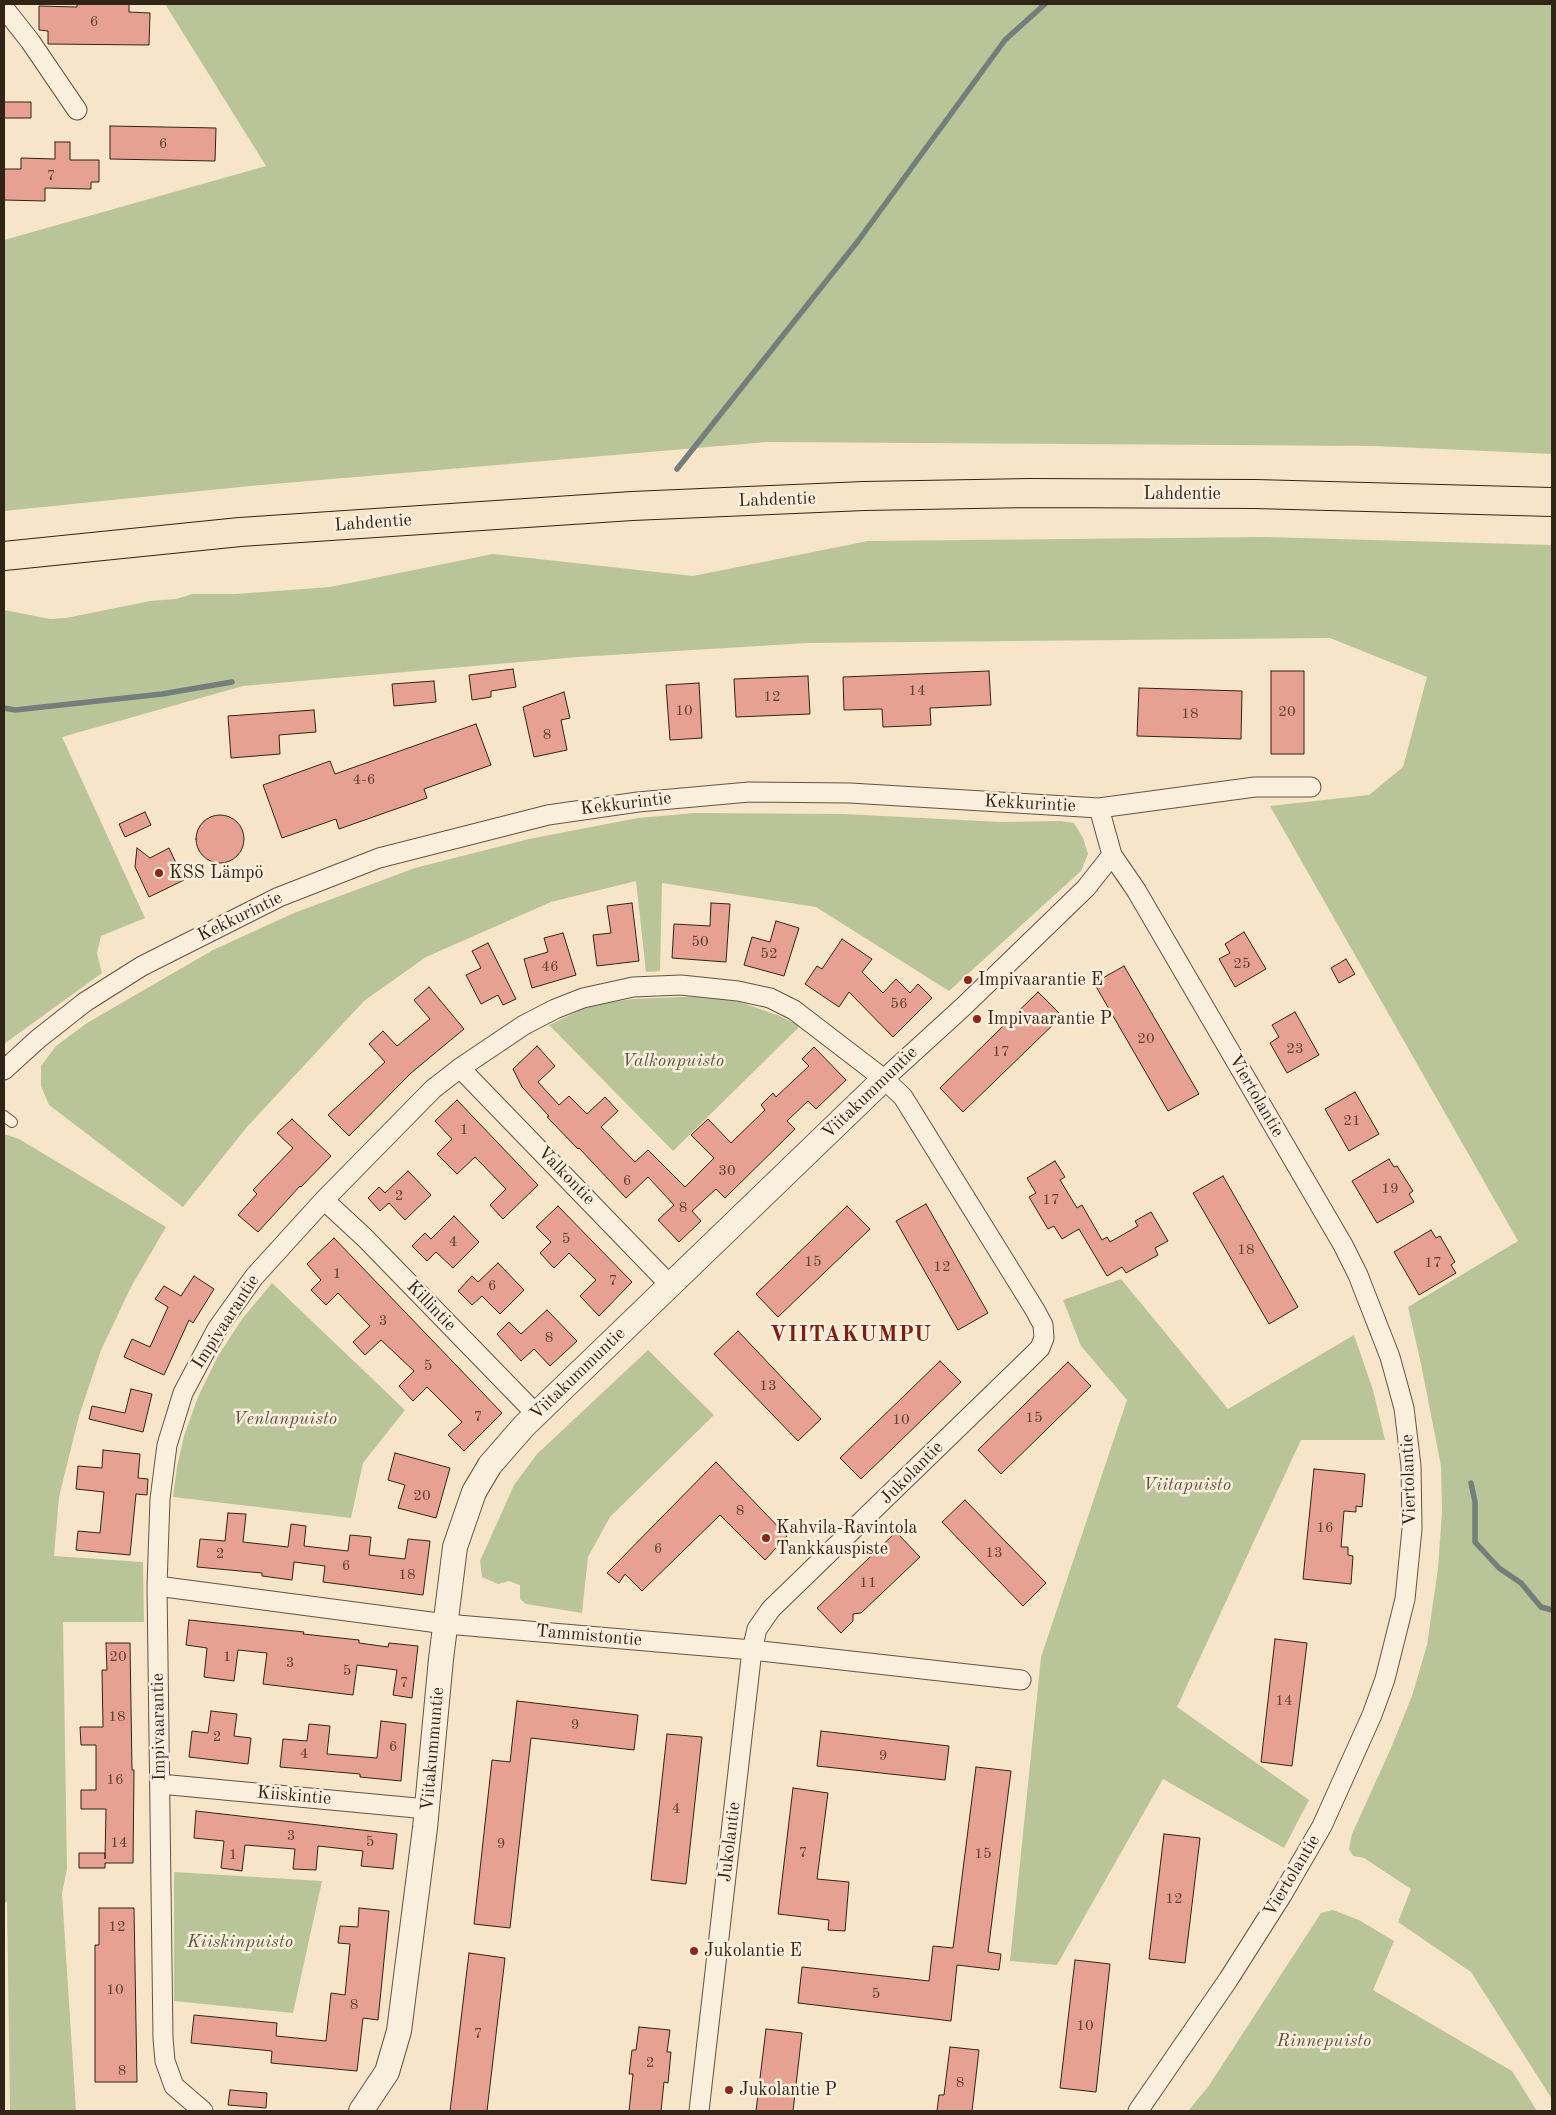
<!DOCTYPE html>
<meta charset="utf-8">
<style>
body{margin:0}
#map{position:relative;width:1556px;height:2115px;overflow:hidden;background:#f7e5c9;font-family:"Old Standard TT",serif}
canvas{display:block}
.frame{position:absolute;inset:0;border:5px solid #312315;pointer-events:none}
</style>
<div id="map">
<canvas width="1556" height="2115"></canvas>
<div class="frame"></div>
</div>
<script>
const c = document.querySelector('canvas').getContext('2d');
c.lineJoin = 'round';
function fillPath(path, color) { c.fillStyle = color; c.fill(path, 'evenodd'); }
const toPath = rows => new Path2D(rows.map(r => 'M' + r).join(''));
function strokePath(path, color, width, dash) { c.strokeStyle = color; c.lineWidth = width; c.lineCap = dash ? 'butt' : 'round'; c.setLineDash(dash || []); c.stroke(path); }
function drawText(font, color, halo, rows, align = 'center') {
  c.font = font + ' "Old Standard TT",serif'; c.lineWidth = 5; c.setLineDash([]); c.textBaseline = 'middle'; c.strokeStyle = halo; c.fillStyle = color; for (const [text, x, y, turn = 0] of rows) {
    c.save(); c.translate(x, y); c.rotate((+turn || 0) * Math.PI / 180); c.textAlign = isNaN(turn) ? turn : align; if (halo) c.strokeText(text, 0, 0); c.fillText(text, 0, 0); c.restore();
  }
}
fillPath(toPath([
 [165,4,1552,4,1552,454,1375,446,767,442,250,486,4,511,4,240,266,166],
 [1265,537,1552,545,1552,2099,1471,1972,1398,1922,1411,1889,1364,1858,1353,1856,1349,1849,1352,1834,1391,1748,1412,1696,1427,1645,1438,1568,1442,1512,1441,1466,1421,1364,1408,1307,1518,1241,1270,806,1369,795,1403,767,1427,677,1330,638,808,643,578,657,243,686,62,737,145,918,101,936,97,953,102,973,4,1044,4,610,50,619,66,618,150,601,176,599,193,594,235,594,330,587,493,554,693,576,868,541],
 [694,813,844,814,1001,822,1060,821,1074,823,1083,838,1088,854,1081,871,949,991,816,907,662,883,660,971,646,972,636,881,551,902,426,957,364,1001,246,1128,183,1207,49,1105,41,1086,41,1066,56,1046,87,1023,213,950,294,913,415,868,529,839,638,818],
 [680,997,708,997,740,1002,780,1016,800,1026,673,1151,549,1025,585,1008,605,1003,632,999],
 [4,1134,19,1139,166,1227,131,1287,101,1350,79,1416,59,1497,54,1556,143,1562,144,1622,63,1622,67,1869,62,1893,76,2111,10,2111,7,1902,4,1903],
 [1121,1279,1228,1409,1354,1335,1373,1390,1385,1440,1301,1440,1177,1707,1309,1800,1284,1848,1163,1779,1057,1965,1010,1961,1041,1657,1127,1400,1081,1346,1063,1300],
 [272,1283,405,1410,363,1463,351,1518,173,1497,177,1467,184,1436,198,1397,218,1356,242,1319],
 [648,1350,714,1415,610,1517,588,1557,582,1613,526,1604,520,1599,520,1585,509,1581,498,1584,482,1577,480,1561,514,1485,537,1454],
 [174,1872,322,1881,293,2013,174,2001],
 [1333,1910,1359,1920,1394,1941,1373,1990,1512,2071,1537,2111,1188,2111,1208,2087,1321,1913]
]), '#b9c599');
strokePath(toPath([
 [677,469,858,241,1005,40,1045,4],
 [4,708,15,710,162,694,232,682],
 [1471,1483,1475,1502,1475,1542,1499,1568,1521,1583,1541,1607,1552,1610]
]), '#747f7b', 5.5);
const building = toPath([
 [77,4,129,4,129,12,150,13,149,45,48,44,48,31,39,30,39,6,77,7,77,4],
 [4,102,31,102,31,118,4,118,4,102],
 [110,126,216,128,215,161,110,159,110,126],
 [55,142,70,142,70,160,99,160,99,182,91,182,91,189,45,188,45,201,4,200,4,169,21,169,21,158,55,159,55,142],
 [513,669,516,687,491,691,491,697,472,700,469,675,513,669],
 [989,671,991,705,930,708,931,725,883,727,882,709,844,710,843,677,989,671],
 [1271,671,1304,671,1304,754,1271,754,1271,671],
 [808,676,810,714,736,717,734,679,808,676],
 [434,681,436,702,394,706,392,684,434,681],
 [699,683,702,738,670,740,666,685,699,683],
 [1139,688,1242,691,1241,739,1137,736,1139,688],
 [564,692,570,718,561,720,567,750,534,757,523,707,564,692],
 [314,710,316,732,279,735,280,754,231,758,228,716,314,710],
 [476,724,491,765,424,789,427,798,339,829,336,819,282,838,263,785,330,761,335,774,476,724],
 [145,812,151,825,125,837,119,824,145,812],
 '196 839a24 24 0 1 1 48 0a24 24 0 1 1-48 0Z',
 [137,848,150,858,169,848,184,880,149,897,135,867,137,848],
 [632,903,639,961,597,966,593,935,611,933,607,906,632,903],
 [711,903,730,904,726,962,672,958,674,924,710,926,711,903],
 [776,921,799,928,784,976,744,965,752,937,770,942,776,921],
 [1244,932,1266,969,1235,987,1219,959,1230,953,1225,944,1244,932],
 [563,933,576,975,532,988,524,959,548,952,544,938,563,933],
 [842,939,872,959,862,972,883,993,896,979,910,993,918,984,932,998,893,1037,849,992,839,1007,805,984,817,966,822,969,842,939],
 [488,943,516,999,503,1005,498,995,481,1004,466,975,481,968,472,951,488,943],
 [1346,959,1355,974,1339,983,1331,968,1346,959],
 [1124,966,1199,1094,1168,1111,1094,983,1124,966],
 [429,987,464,1029,411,1073,349,1136,328,1115,385,1062,369,1044,383,1031,397,1046,430,1019,414,1000,429,987],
 [1038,992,1062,1016,963,1112,940,1088,1038,992],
 [1295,1012,1319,1055,1287,1073,1270,1043,1279,1037,1272,1025,1295,1012],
 [537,1046,555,1066,538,1082,559,1105,569,1096,587,1114,605,1097,618,1111,601,1127,635,1162,648,1150,685,1187,714,1158,691,1135,708,1119,731,1143,765,1110,761,1105,773,1093,776,1097,809,1066,802,1059,814,1047,846,1080,816,1109,808,1101,787,1121,795,1129,725,1198,716,1189,692,1211,701,1221,679,1242,658,1220,674,1205,648,1177,626,1198,579,1148,578,1149,547,1117,549,1116,522,1087,513,1069,537,1046],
 [1355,1092,1379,1134,1349,1151,1325,1109,1355,1092],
 [457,1100,538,1185,503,1219,490,1205,506,1189,475,1157,457,1174,437,1154,452,1139,435,1121,457,1100],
 [292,1119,331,1156,301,1187,300,1186,258,1232,238,1215,257,1194,253,1190,293,1148,277,1133,292,1119],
 [1389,1159,1394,1167,1397,1166,1413,1191,1409,1194,1414,1202,1377,1223,1352,1181,1389,1159],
 [1055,1161,1065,1177,1060,1180,1077,1208,1082,1205,1102,1240,1107,1237,1110,1242,1138,1226,1135,1221,1151,1212,1168,1241,1155,1248,1158,1255,1126,1273,1122,1267,1107,1276,1079,1229,1062,1239,1054,1226,1048,1229,1029,1197,1036,1193,1027,1178,1055,1161],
 [408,1171,431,1195,405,1220,389,1203,380,1211,368,1198,379,1187,385,1193,408,1171],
 [1223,1176,1298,1307,1269,1324,1193,1193,1223,1176],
 [926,1204,988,1313,958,1330,896,1221,926,1204],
 [558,1206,632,1282,599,1316,580,1296,596,1280,569,1253,554,1268,540,1253,551,1242,536,1227,558,1206],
 [847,1206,870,1229,778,1317,756,1294,847,1206],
 [454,1216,479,1242,453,1268,436,1252,427,1261,412,1246,425,1233,431,1239,454,1216],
 [1431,1230,1436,1238,1440,1236,1455,1262,1451,1265,1456,1273,1419,1295,1394,1252,1431,1230],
 [334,1238,502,1413,464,1451,448,1435,462,1422,427,1387,413,1401,399,1386,414,1371,381,1340,365,1355,353,1342,370,1326,338,1293,326,1305,311,1290,321,1280,307,1264,334,1238],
 [498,1263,524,1290,500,1314,482,1296,472,1305,458,1291,472,1276,478,1282,498,1263],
 [194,1276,214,1289,193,1323,189,1320,164,1375,124,1357,132,1339,150,1347,168,1307,155,1299,164,1286,181,1296,194,1276],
 [547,1310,577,1341,550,1366,534,1349,521,1361,497,1334,509,1322,521,1334,547,1310],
 [738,1331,821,1419,798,1441,714,1354,738,1331],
 [940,1361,961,1382,861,1479,840,1458,940,1361],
 [1068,1362,1091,1386,1001,1474,978,1450,1068,1362],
 [131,1389,152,1394,143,1432,89,1419,92,1406,125,1413,131,1389],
 [103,1450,140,1454,138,1478,148,1479,147,1495,136,1494,130,1555,76,1550,78,1531,100,1533,104,1492,76,1489,78,1466,102,1468,103,1450],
 [395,1453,450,1468,436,1518,398,1508,405,1485,388,1480,395,1453],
 [716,1462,787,1536,765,1560,720,1515,642,1591,625,1574,619,1583,607,1573,716,1462],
 [1314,1469,1365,1474,1362,1507,1356,1506,1356,1512,1344,1511,1341,1547,1348,1547,1348,1555,1353,1556,1351,1584,1303,1579,1314,1469],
 [965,1500,1046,1583,1023,1606,942,1522,965,1500],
 [228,1513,246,1514,243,1542,288,1547,291,1524,306,1526,304,1546,348,1551,350,1535,371,1537,369,1555,405,1559,408,1539,430,1541,423,1595,323,1582,325,1566,294,1562,292,1580,262,1576,262,1573,197,1567,200,1539,225,1541,228,1513],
 [896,1532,920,1557,861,1613,853,1614,853,1621,841,1633,817,1608,896,1532],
 [189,1620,304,1632,303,1634,359,1640,359,1643,388,1647,389,1643,418,1646,412,1698,393,1695,397,1670,357,1665,353,1695,263,1684,267,1653,238,1650,234,1681,204,1677,207,1648,186,1645,189,1620],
 [1275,1639,1307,1643,1292,1766,1261,1762,1275,1639],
 [106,1643,130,1643,132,1770,134,1770,133,1863,105,1863,105,1868,79,1868,79,1853,105,1853,105,1859,106,1809,81,1809,81,1790,96,1790,96,1745,81,1745,80,1727,103,1727,102,1670,107,1670,106,1643],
 [517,1701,638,1715,634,1750,531,1738,510,1928,474,1924,492,1760,510,1762,517,1701],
 [211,1711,237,1714,234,1736,251,1738,248,1764,189,1757,192,1731,208,1733,211,1711],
 [381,1721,406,1724,401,1781,360,1777,360,1774,280,1767,283,1739,307,1741,309,1724,330,1726,327,1754,377,1758,381,1721],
 [821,1731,949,1746,945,1780,817,1766,821,1731],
 [667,1734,702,1737,686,1884,651,1880,667,1734],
 [976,1767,1011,1771,988,1952,1001,1954,999,1970,957,1965,951,2021,798,2003,802,1967,929,1981,933,1946,953,1948,976,1767],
 [793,1788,828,1793,817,1879,849,1882,845,1931,828,1930,829,1920,778,1914,793,1788],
 [196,1811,397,1834,393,1869,361,1866,363,1851,318,1846,316,1870,293,1869,295,1849,245,1845,242,1871,221,1868,224,1841,194,1838,196,1811],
 [1164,1834,1200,1838,1185,1963,1149,1959,1164,1834],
 [99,1908,134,1908,137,2082,95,2082,95,1945,99,1945,99,1908],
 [359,1908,389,1911,378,2020,363,2018,357,2071,271,2063,272,2051,191,2043,194,2015,277,2023,276,2036,326,2041,331,1993,345,1995,350,1944,338,1943,340,1926,358,1927,359,1908],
 [469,1953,505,1958,487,2111,450,2111,469,1953],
 [1075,1960,1110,1964,1096,2092,1060,2088,1075,1960],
 [639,2027,670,2030,667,2052,671,2052,668,2083,664,2082,661,2111,629,2111,633,2074,629,2074,632,2050,636,2050,639,2027],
 [766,2029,802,2033,793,2111,756,2111,766,2029],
 [950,2047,979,2050,972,2111,937,2111,939,2095,944,2095,950,2047],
 [230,2090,267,2093,266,2108,228,2105,230,2090]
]);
fillPath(building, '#e7a193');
strokePath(building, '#312315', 1);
const service = toPath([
 [4,1116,12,1122]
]);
const minor = toPath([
 [4,8,30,41,77,110],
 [1099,808,1112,855,1136,890,1343,1245,1358,1275,1390,1357,1404,1408,1411,1466,1412,1529,1405,1599,1385,1679,1372,1715,1322,1826,1282,1895,1228,1980,1138,2111],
 [460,1068,670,1285],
 [4,1070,38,1039,85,1002,142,966,279,897,379,858,548,815,638,802,749,792,850,793,1099,808,1255,787,1311,787],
 [884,1079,963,1007,1086,888,1112,855],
 [324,1200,365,1238,537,1415],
 [157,1586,446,1624,752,1650,1021,1680],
 [160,1784,427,1809],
 [203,2111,174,2086,165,2061,163,2038,157,1586,160,1499,167,1445,183,1393,217,1329,254,1277,324,1200,433,1089,460,1068,524,1025,555,1009,583,998,633,987,681,985,738,991,770,998,794,1010,884,1079,903,1097,1035,1310,1043,1325,1044,1338,1040,1348,1031,1357,771,1609,757,1629,752,1650,699,2111]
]);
const tertiary = toPath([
 [361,2111,387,2072,399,2031,425,1828,441,1659,455,1547,474,1492,490,1465,524,1426,884,1079]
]);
const trunk = toPath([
 [4,556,240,532,632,506,864,496,1030,493,1255,494,1552,502]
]);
strokePath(service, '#625442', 12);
strokePath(minor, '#625442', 21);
strokePath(tertiary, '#625442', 26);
strokePath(trunk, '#312315', 30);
strokePath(service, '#faeedc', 10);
strokePath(minor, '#faeedc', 19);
strokePath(tertiary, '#faeedc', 24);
strokePath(trunk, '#f7e5c9', 28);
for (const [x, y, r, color] of [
 [159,873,5,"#8f2418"],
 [968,980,5,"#8f2418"],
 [977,1019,5,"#8f2418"],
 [766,1538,5,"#8f2418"],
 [694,1951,5,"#8f2418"],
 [729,2090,5,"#8f2418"]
]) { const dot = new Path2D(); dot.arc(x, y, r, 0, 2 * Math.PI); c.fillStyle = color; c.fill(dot); strokePath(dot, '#faeedc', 2); }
drawText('15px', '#5e4234', null, [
 ["6",94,22],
 ["6",163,144],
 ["7",51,176],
 ["14",917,691],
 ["12",772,697],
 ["10",684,711],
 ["20",1287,712],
 ["18",1190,714],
 ["8",547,735],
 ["4-6",364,780],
 ["50",700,942],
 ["52",769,954],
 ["25",1242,964],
 ["46",550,967],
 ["56",899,1004],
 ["20",1146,1039],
 ["23",1295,1049],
 ["17",1001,1052],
 ["21",1352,1121],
 ["1",464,1130],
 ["30",727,1171],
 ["6",627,1181],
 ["19",1390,1189],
 ["2",399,1196],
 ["17",1051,1200],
 ["8",683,1208],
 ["5",566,1239],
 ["4",453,1242],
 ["18",1246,1250],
 ["15",813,1262],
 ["17",1433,1263],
 ["12",942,1267],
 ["1",337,1274],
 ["7",613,1281],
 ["6",492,1286],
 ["3",383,1321],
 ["8",549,1338],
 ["5",428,1366],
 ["13",768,1386],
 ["7",478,1417],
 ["15",1034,1418],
 ["10",901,1420],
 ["20",422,1496],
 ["8",740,1511],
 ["16",1325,1528],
 ["6",658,1549],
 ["13",994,1553],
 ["2",220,1554],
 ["6",346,1566],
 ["18",407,1575],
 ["11",868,1583],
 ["20",118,1657],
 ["1",227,1657],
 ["3",290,1663],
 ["5",347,1671],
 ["7",404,1683],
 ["14",1284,1701],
 ["18",117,1717],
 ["9",575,1725],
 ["2",217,1737],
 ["6",393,1747],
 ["4",304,1754],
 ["9",883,1756],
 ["16",115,1780],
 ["4",676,1809],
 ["3",291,1836],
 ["5",370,1842],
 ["14",119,1843],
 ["9",501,1844],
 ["7",803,1853],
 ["15",983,1854],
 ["1",233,1855],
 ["12",1174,1899],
 ["12",117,1927],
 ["10",115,1990],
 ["5",876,1994],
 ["8",354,2005],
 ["10",1085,2026],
 ["7",478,2034],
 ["2",650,2063],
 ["8",122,2071],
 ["8",960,2083]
]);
drawText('18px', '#312315', '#faeedc', [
 ["Lahdentie",1182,494],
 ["Lahdentie",777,500,-2],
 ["Lahdentie",373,523,-4],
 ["Kekkurintie",626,804,-7],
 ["Kekkurintie",1030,804,3],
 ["Kekkurintie",240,917,-26],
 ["Viitakummuntie",870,1093,-44],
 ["Viertolantie",1256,1096,60],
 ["Valkontie",566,1176,46],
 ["Killintie",431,1306,46],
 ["Impivaarantie",226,1322,-57],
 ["Viitakummuntie",578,1374,-44],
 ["Jukolantie",912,1473,-45],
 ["Viertolantie",1409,1480,-92],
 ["Tammistontie",589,1636,5],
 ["Impivaarantie",159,1727,-91],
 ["Viitakummuntie",433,1749,-85],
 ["Kiiskintie",294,1796,5],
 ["Jukolantie",730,1842,-83],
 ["Viertolantie",1292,1876,-59]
]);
drawText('18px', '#312315', '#faeedc', [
 ["KSS Lämpö",169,873],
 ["Impivaarantie E",978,980],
 ["Impivaarantie P",987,1019],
 ["Kahvila-Ravintola",776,1528],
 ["Tankkauspiste",776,1549],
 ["Jukolantie E",704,1951],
 ["Jukolantie P",739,2090]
], 'left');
drawText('italic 18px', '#5a543d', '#faeedc', [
 ["Valkonpuisto",673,1061],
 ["Venlanpuisto",285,1419],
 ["Viitapuisto",1187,1485],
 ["Kiiskinpuisto",240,1942],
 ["Rinnepuisto",1324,2041]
]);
c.letterSpacing = '1px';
drawText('bold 22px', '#7a1f14', '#faeedc', [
 ["VIITAKUMPU",851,1335]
]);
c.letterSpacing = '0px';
</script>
